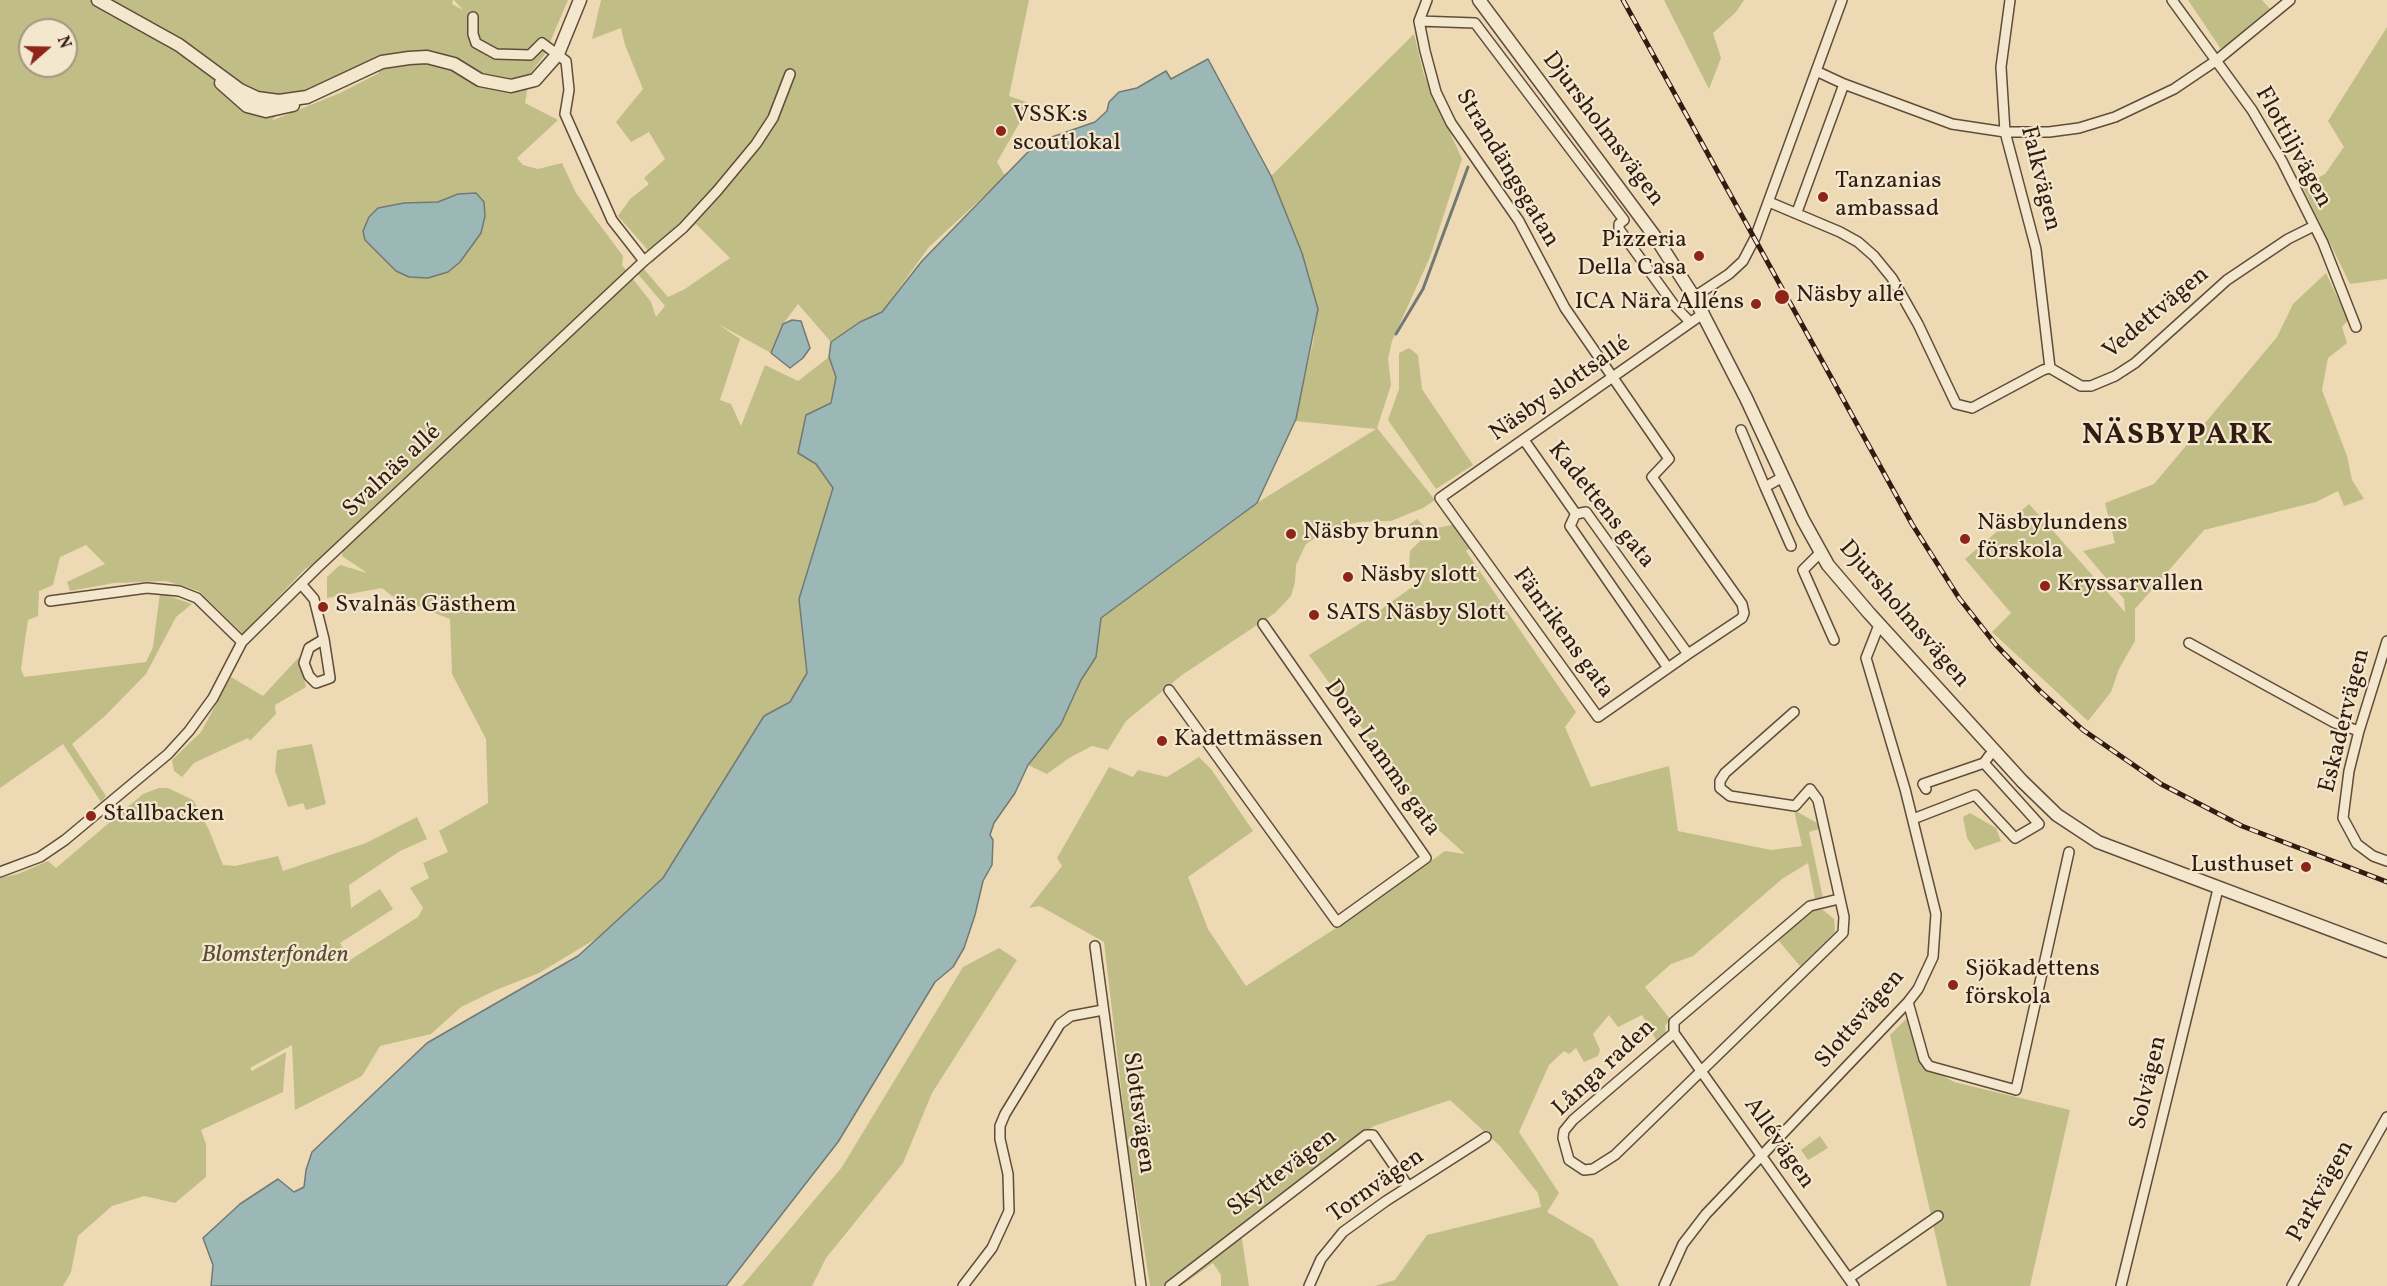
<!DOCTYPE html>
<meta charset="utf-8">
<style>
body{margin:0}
#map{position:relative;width:2387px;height:1286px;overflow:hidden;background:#eddab4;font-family:Vollkorn,serif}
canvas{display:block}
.north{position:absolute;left:18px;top:18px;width:60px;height:60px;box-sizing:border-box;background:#f3e7ce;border:2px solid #a69582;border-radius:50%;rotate:70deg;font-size:16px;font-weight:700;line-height:24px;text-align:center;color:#321b11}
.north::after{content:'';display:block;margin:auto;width:21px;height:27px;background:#8f2418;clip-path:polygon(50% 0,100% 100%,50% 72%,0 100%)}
</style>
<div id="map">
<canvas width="2387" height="1286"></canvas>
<div class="north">N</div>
</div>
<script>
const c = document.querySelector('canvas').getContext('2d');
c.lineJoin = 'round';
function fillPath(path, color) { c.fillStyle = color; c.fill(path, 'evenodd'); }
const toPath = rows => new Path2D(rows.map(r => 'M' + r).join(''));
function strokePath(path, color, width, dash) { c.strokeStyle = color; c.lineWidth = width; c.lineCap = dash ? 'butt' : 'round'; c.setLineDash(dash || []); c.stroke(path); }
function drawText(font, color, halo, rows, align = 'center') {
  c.font = font + ' Vollkorn,serif'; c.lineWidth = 4.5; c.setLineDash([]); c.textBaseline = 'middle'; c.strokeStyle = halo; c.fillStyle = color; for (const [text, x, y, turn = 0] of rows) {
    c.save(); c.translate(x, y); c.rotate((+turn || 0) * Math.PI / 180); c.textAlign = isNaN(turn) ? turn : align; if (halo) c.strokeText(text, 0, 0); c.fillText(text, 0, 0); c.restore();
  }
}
fillPath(toPath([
 [0,0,453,0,452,4,463,10,454,0,568,0,545,54,530,74,525,103,558,120,517,158,523,165,538,169,562,163,576,193,623,256,622,265,651,302,656,317,665,306,637,273,643,268,668,297,685,289,730,258,696,224,652,263,647,249,618,216,630,199,649,184,644,178,665,159,649,132,631,142,616,122,643,89,625,45,621,28,592,39,601,0,1029,0,1009,96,1026,102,1024,115,997,162,1004,174,1010,172,929,247,882,312,860,322,831,342,798,304,783,324,771,353,718,324,740,339,720,400,731,404,741,426,765,365,798,381,829,357,836,377,816,464,833,488,799,599,807,673,790,702,764,716,663,878,599,937,539,973,496,990,461,1007,431,1034,380,1046,362,1076,295,1110,292,1045,250,1068,252,1071,286,1052,283,1092,201,1130,206,1144,206,1177,175,1203,144,1196,112,1206,78,1236,71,1272,63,1286,0,1286,0,878,18,874,48,861,56,868,143,794,159,788,168,788,193,800,209,830,223,865,235,866,278,856,283,871,366,843,417,817,427,839,400,851,349,885,351,908,380,889,393,909,340,943,350,960,418,917,423,908,410,888,429,878,423,863,448,852,439,831,488,803,486,739,452,674,450,619,392,596,382,588,327,598,327,577,340,565,367,573,342,556,343,543,304,570,243,634,199,591,166,581,114,583,70,591,67,582,105,564,86,545,60,557,53,585,39,591,38,616,28,620,25,640,21,669,24,677,146,662,153,647,160,593,192,604,176,617,146,674,105,716,72,744,106,796,101,802,63,744,0,788],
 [30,30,66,30,66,66,30,66],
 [376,58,379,73,340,93,271,121,300,92],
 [1664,0,1744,0,1736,12,1713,33,1721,58,1709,89],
 [2188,0,2262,0,2272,11,2221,49],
 [2387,27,2387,279,2350,284,2302,186,2325,174,2344,147,2328,121],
 [1414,34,1424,75,1462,159,1430,257,1392,341,1388,359,1391,385,1377,428,1435,500,1423,508,1391,521,1359,522,1329,529,1306,544,1296,565,1295,582,1291,596,1275,613,1182,675,1126,721,1108,750,1092,746,1069,758,1047,774,1028,765,1061,724,1081,680,1096,657,1100,618,1257,503,1376,429,1295,421,1314,338,1310,277,1271,176],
 [2326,273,2348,320,2342,327,2347,343,2328,358,2322,390,2347,456,2352,480,2364,499,2344,506,2338,491,2316,502,2204,530,2135,609,2135,641,2119,669,2111,692,2088,721,1992,632,2011,613,1965,559,2029,504,2125,612,2124,599,2083,551,2115,543,2105,503,2154,484,2277,337,2293,304],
 [1409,348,1418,355,1422,389,1473,465,1436,489,1388,420,1399,389,1399,353],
 [1417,519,1428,530,1456,524,1472,546,1466,551,1576,712,1565,727,1591,787,1669,766,1678,831,1771,850,1802,846,1794,810,1817,823,1819,829,1809,832,1823,898,1815,899,1808,863,1782,879,1693,956,1671,964,1645,987,1670,1019,1665,1026,1666,1035,1658,1043,1642,1015,1618,1027,1609,1015,1593,1034,1600,1050,1598,1056,1584,1062,1576,1048,1569,1054,1564,1051,1549,1065,1519,1132,1559,1193,1547,1212,1593,1239,1619,1286,1375,1286,1395,1280,1427,1235,1541,1207,1538,1193,1500,1146,1450,1100,1374,1126,1323,1161,1240,1226,1249,1286,1221,1286,1221,1275,1213,1263,1181,1286,1150,1286,1128,1147,1104,942,1040,906,1029,908,1062,866,1057,858,1109,767,1133,777,1138,770,1167,777,1199,757,1211,769,1253,831,1188,877,1208,929,1246,986,1339,926,1445,851,1465,854,1431,823,1309,655,1375,614,1419,582,1409,569,1410,551,1420,541,1406,527],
 [299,657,306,687,275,705,276,714,250,741,248,738,194,763,182,777,174,771,172,760,201,732,231,677,263,696],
 [312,744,326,804,306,810,303,803,288,807,275,771,277,750],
 [1970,813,1996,828,2001,841,1975,850,1967,838,1963,817],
 [1822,909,1834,919,1835,932,1800,966,1778,940,1812,911],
 [999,948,1017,960,932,1093,903,1163,826,1258,812,1286,742,1286,842,1167,963,967],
 [1909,1016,1924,1065,1954,1082,2070,1110,2030,1286,1947,1286,1890,1035],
 [1820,1136,1828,1148,1808,1160,1801,1150]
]), '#c0bd87');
const water = toPath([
 [1208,59,1271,176,1302,253,1318,309,1296,419,1257,503,1101,618,1096,657,1081,680,1061,724,1028,765,1015,793,994,823,990,835,993,840,992,865,983,881,975,915,964,948,953,967,935,982,838,1142,726,1286,211,1286,213,1265,203,1238,240,1204,278,1179,294,1192,304,1187,306,1170,312,1152,427,1043,578,956,599,937,663,878,764,716,790,702,807,673,799,599,833,488,816,464,798,453,806,415,831,403,836,377,829,357,831,342,860,322,882,312,922,261,1027,153,1046,139,1095,122,1107,111,1109,102,1119,92,1137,88,1166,71,1171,79,1208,59],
 [476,193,484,202,485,216,481,233,460,262,448,272,428,278,409,277,396,271,365,240,363,231,369,217,378,208,404,203,438,202,458,194,476,193],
 [792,320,801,321,810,348,803,358,790,368,771,353,783,324,792,320]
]);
fillPath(water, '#9cb8b6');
strokePath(water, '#727974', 1.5);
strokePath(toPath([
 [1396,334,1423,289,1468,167]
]), '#727974', 3);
const minor = toPath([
 [1427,0,1419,21,1425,51,1436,92,1451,123,1519,221,1565,308,1669,459,1652,477,1742,604,1744,613,1742,618,1688,654,1586,512,1576,514,1524,440],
 [2010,0,2001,67,2005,132,2036,249,2050,368],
 [2172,0,2252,110,2282,161,2323,243,2356,327],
 [473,17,473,34,476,43,496,54,530,55,542,43,566,61,569,90,565,114,612,220,644,261],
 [1419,21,1475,23,1624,220,1619,224,1619,229,1674,305,1690,322],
 [1816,71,1844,84,1952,124,2005,132,2049,132,2079,128,2115,117,2174,89,2217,60,2290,0],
 [1769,202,1840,232,1858,242,1874,256,1892,278,1918,324,1956,404,1972,408,2043,370,2050,368,2081,386,2091,386,2115,376,2135,363,2227,280,2288,239,2314,226],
 [1797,212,1844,84],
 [1694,297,1729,274,1743,261,1755,238,1842,0],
 [1741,430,1765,487],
 [1783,477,1765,487,1791,546],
 [1576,513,1570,526,1668,668,1598,717,1440,498,1704,313],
 [1820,553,1803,570,1834,640],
 [302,585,314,599,324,639,330,678,316,683,309,676,304,663,309,648,324,639],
 [50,601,147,588,179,591,197,598,242,642],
 [2387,641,2359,731,2349,771,2343,818,2357,844,2373,856,2387,861],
 [2189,643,2335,723,2359,731],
 [1668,668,1688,654],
 [1169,690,1337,922,1426,858,1263,624],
 [1794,712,1725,773,1720,781,1720,788,1730,796,1795,806,1810,789,1818,800,1844,917,1843,933,1615,1155,1593,1169,1584,1170,1569,1160,1563,1138,1564,1131,1573,1120,1674,1033,1674,1022,1810,906,1839,899],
 [1926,789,1923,784,1984,763,1989,756],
 [1913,819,1975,795,2015,838,2039,824,1984,763],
 [0,872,40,857,65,840,168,754,189,731,213,698,242,642,317,568,644,261,683,228,717,191,756,144,773,118,790,74],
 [1095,946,1141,1286],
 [1908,1002,1924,1059,1929,1066,2016,1090,2069,852],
 [1674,1033,1854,1286],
 [1849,1278,1938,1216],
 [963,1286,992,1248,1009,1211,1008,1174,1000,1139,1000,1126,1005,1114,1060,1024,1071,1016,1103,1010],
 [1170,1286,1366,1135,1373,1135,1408,1186],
 [1309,1286,1321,1259,1343,1232,1386,1201,1486,1137],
 [1664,1286,1683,1244,1706,1214,1908,1002,1918,989,1933,957,1936,914,1905,789,1866,658,1879,625],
 [2121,1286,2218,889],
 [2292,1286,2387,1117]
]);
const tertiary = toPath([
 [98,0,179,45,240,90,257,98,279,101,307,97,382,62,409,58,427,57,454,64,480,80,511,86,535,80,558,54,580,0],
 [1479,0,1656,238,1694,297,1746,398,1803,520,1828,565,1869,613,2022,781,2057,815,2098,842,2387,951],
 [221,83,247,106,266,111,293,105]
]);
strokePath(minor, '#614b3a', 12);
strokePath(tertiary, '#614b3a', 15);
strokePath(minor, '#f3e7ce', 9);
strokePath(tertiary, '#f3e7ce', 12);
const rail = toPath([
 [1623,0,1912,524,1959,598,1996,645,2040,691,2083,730,2161,784,2242,826,2387,882]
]);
strokePath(rail, '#321b11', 5);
strokePath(rail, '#f3e7ce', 3, [9]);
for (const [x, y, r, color] of [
 [1001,131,6,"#8f2418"],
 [1823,197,6,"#8f2418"],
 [1699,256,6,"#8f2418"],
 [1782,297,8,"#8f2418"],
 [1756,304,6,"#8f2418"],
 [1291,534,6,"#8f2418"],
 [1965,539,6,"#8f2418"],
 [1348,577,6,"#8f2418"],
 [2045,586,6,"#8f2418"],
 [323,607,6,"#8f2418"],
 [1314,615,6,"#8f2418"],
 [1162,741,6,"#8f2418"],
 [91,816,6,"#8f2418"],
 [2306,867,6,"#8f2418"],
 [1953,985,6,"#8f2418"]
]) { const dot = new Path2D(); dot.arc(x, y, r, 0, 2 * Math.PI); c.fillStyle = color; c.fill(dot); strokePath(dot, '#f3e7ce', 2); }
drawText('24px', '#321b11', '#f3e7ce', [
 ["VSSK:s",1013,117],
 ["scoutlokal",1013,145],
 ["Tanzanias",1835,183],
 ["ambassad",1835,211],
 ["Pizzeria",1687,242,"right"],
 ["Della Casa",1687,270,"right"],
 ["Näsby allé",1796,297],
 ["ICA Nära Alléns",1744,304,"right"],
 ["Näsbylundens",1977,525],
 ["förskola",1977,553],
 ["Näsby brunn",1303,534],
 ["Näsby slott",1360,577],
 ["Kryssarvallen",2057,586],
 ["Svalnäs Gästhem",335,607],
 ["SATS Näsby Slott",1326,615],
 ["Kadettmässen",1174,741],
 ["Stallbacken",103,816],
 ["Lusthuset",2294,867,"right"],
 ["Sjökadettens",1965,971],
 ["förskola",1965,999]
], 'left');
drawText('24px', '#321b11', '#f3e7ce', [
 ["Djursholmsvägen",1602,130,53],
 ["Flottiljvägen",2292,148,61],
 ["Strandängsgatan",1506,169,59],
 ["Falkvägen",2039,179,76],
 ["Vedettvägen",2157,314,-40],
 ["Näsby slottsallé",1561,390,-35],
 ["Svalnäs allé",393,472,-43],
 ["Kadettens gata",1600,506,51],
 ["Djursholmsvägen",1903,615,49],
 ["Fänrikens gata",1562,634,54],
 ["Eskadervägen",2346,721,-76],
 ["Dora Lamms gata",1381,759,55],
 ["Slottsvägen",1861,1020,-49],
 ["Långa raden",1605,1069,-43],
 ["Solvägen",2150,1083,-77],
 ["Slottsvägen",1137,1113,82],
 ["Allévägen",1778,1144,55],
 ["Skyttevägen",1283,1174,-37],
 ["Tornvägen",1377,1187,-35],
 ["Parkvägen",2322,1192,-61]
]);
drawText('italic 24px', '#5d4c34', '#f3e7ce', [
 ["Blomsterfonden",275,957]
]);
c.letterSpacing = '1.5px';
drawText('bold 30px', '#321b11', '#f3e7ce', [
 ["NÄSBYPARK",2178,437]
]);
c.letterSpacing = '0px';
</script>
